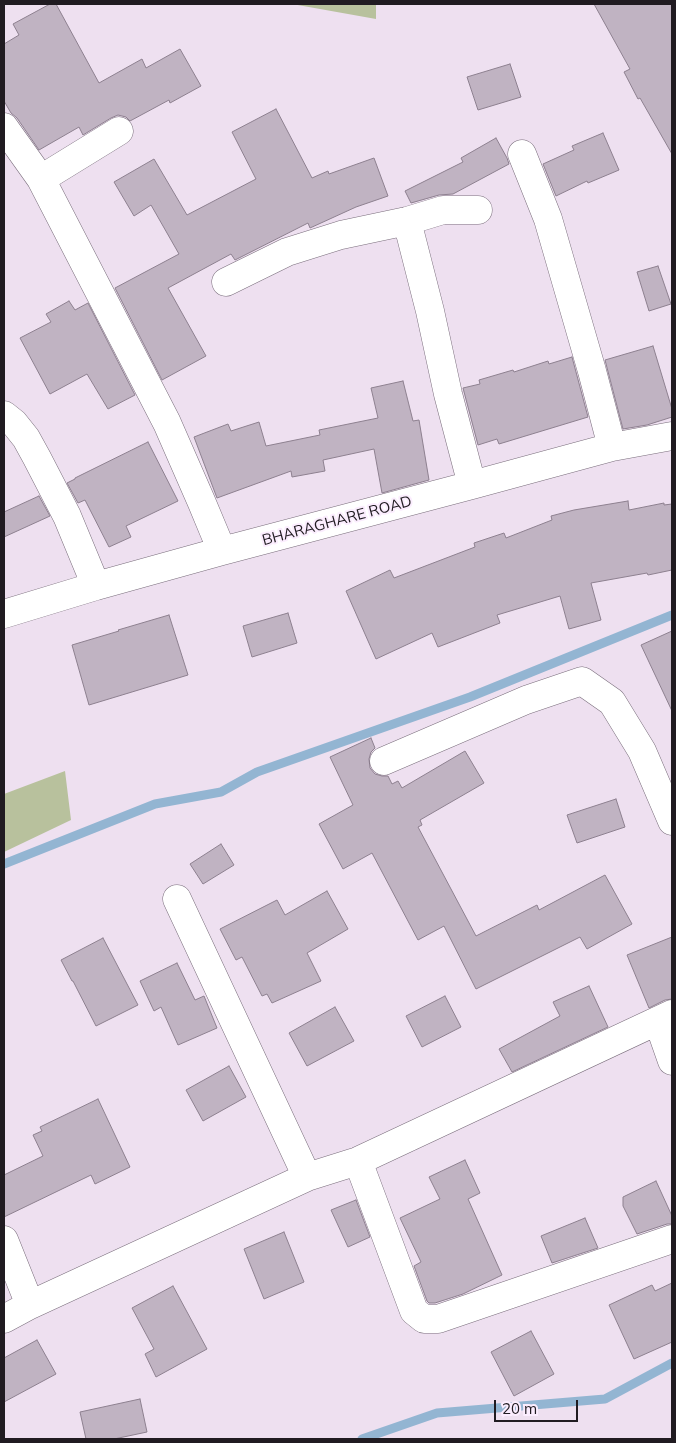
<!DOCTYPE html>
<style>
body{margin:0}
#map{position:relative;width:676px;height:1443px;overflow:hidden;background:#eee0f0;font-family:Mulish,sans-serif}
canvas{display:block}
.frame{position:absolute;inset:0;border:5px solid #201b21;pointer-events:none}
.scale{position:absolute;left:494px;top:1400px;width:84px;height:22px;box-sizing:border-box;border:2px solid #201b21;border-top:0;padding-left:6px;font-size:15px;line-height:18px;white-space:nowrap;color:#201b21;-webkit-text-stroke:4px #fbedfe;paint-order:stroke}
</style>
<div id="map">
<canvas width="676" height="1443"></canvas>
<div class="frame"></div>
<div class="scale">20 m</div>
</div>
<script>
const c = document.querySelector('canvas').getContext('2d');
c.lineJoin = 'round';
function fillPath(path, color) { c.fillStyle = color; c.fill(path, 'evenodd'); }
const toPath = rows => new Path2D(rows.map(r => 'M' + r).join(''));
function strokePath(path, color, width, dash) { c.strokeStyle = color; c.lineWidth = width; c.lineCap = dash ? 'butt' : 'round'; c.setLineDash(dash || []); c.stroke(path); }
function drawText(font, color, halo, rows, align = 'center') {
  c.font = font + ' Mulish,sans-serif'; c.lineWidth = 4; c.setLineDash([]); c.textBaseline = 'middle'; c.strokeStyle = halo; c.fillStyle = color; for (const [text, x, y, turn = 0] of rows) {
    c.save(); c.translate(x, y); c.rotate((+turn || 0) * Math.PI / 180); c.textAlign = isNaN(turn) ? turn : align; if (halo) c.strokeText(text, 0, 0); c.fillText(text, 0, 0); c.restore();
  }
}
fillPath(toPath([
 [292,4,376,4,376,19],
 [65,771,71,820,4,852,4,794]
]), '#b8c19d');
strokePath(toPath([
 [4,864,155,804,221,792,257,772,470,697,672,615],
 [362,1439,437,1413,605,1399,672,1363]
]), '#93b5d2', 9);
const building = toPath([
 [50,4,56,4,99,83,142,59,146,68,180,49,201,86,170,103,169,100,130,121,126,117,118,115,111,118,83,135,79,127,39,150,17,118,11,113,4,101,4,44,19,35,13,24,50,4],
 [594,4,672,4,672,154,640,98,638,99,624,72,630,69,594,4],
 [510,64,521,97,478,110,467,77,510,64],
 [276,109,312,178,328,171,329,174,374,158,388,196,356,207,310,228,308,223,235,260,231,254,168,288,206,356,162,380,115,288,179,254,151,205,134,216,114,182,154,159,187,215,256,179,232,132,276,109],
 [603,133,619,170,588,183,587,181,556,196,543,164,574,150,572,146,603,133],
 [496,138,507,158,509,164,453,194,439,195,411,203,405,191,463,162,461,158,496,138],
 [658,266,671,304,649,311,637,272,658,266],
 [69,301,75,310,88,303,135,395,108,409,87,374,50,394,20,338,51,322,46,314,69,301],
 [653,346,672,409,672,417,647,425,623,429,605,360,653,346],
 [572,357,588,417,499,444,497,439,478,445,463,388,480,384,479,380,513,370,514,372,548,361,549,364,572,357],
 [403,381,413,421,419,420,429,480,382,493,374,449,323,460,325,471,292,477,291,471,217,498,194,437,228,424,231,431,259,422,266,446,320,435,319,430,378,418,371,388,403,381],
 [148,442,178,501,126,526,131,537,109,547,85,500,78,503,67,483,75,479,75,478,148,442],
 [39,496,50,516,4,537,4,512,39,496],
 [628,501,629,510,664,503,664,505,672,504,672,570,648,575,647,573,591,583,601,620,569,629,560,596,497,615,500,623,438,647,432,633,376,659,346,591,390,570,394,578,475,547,474,543,504,533,506,538,552,520,551,516,574,510,628,501],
 [288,613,297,643,252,657,243,626,288,613],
 [169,615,188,675,89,705,72,645,119,631,118,630,169,615],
 [672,631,672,711,641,645,672,631],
 [371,738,375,748,371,752,369,759,370,768,375,774,382,776,388,776,392,784,398,781,402,788,465,751,484,783,420,820,422,825,418,827,476,936,537,905,539,910,605,875,632,924,587,949,580,937,476,989,444,926,418,940,372,853,343,869,319,824,353,805,330,757,371,738],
 [616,799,625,827,577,843,567,815,616,799],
 [221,844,234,865,203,884,190,864,221,844],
 [327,891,348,929,307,953,321,981,272,1003,267,994,262,996,242,957,236,960,220,929,277,900,285,915,327,891],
 [672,937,672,999,665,1000,649,1008,627,955,672,937],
 [103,938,138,1005,96,1026,73,981,72,981,61,960,103,938],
 [177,963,195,1000,204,996,217,1028,178,1045,161,1007,154,1011,140,981,177,963],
 [589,986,608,1027,512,1072,499,1049,560,1016,553,1002,589,986],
 [445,996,461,1027,422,1047,406,1016,445,996],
 [335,1007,354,1041,307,1066,289,1033,335,1007],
 [229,1066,246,1097,203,1121,186,1090,229,1066],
 [98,1099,130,1167,95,1184,91,1175,4,1217,4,1175,43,1156,33,1135,42,1131,40,1127,98,1099],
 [465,1160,480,1193,468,1199,502,1275,463,1294,435,1303,429,1303,427,1301,414,1266,421,1262,400,1218,440,1199,429,1177,465,1160],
 [656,1181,672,1216,672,1224,667,1224,637,1234,623,1206,623,1197,656,1181],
 [356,1200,370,1237,348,1247,331,1210,356,1200],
 [585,1218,598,1248,552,1263,541,1236,585,1218],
 [284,1232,304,1282,264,1299,244,1249,284,1232],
 [672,1283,672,1342,634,1359,609,1305,652,1285,655,1291,672,1283],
 [173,1286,207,1349,156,1377,145,1354,154,1349,132,1308,173,1286],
 [531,1331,554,1374,514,1396,491,1352,531,1331],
 [37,1340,56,1374,4,1402,4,1358,37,1340],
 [140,1399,147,1432,114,1439,86,1439,80,1412,140,1399]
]);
fillPath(building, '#c0b3c2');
strokePath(building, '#8d808f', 1);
const minor = toPath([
 [4,127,41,179,167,423,202,503,222,551],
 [522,154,548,219,592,371,612,447],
 [41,179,119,131],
 [407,221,430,311,448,394,472,485],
 [226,282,287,252,341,235,407,221,443,210,478,210],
 [4,415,14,423,26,438,37,458,67,516,96,586],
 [4,614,96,586,222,551,472,485,612,447,672,436],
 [384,761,526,700,582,681,612,702,642,751,672,821],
 [177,899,307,1177],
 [658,1021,672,1061],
 [358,1161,414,1311,424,1319,438,1319,672,1239],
 [4,1240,30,1305],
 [4,1319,30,1305,307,1177,358,1161,672,1014]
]);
strokePath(minor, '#7a6e7c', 29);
strokePath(minor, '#fff', 28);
drawText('15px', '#201b21', '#fbedfe', [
 ["BHARAGHARE ROAD",337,521,-15]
]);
</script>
